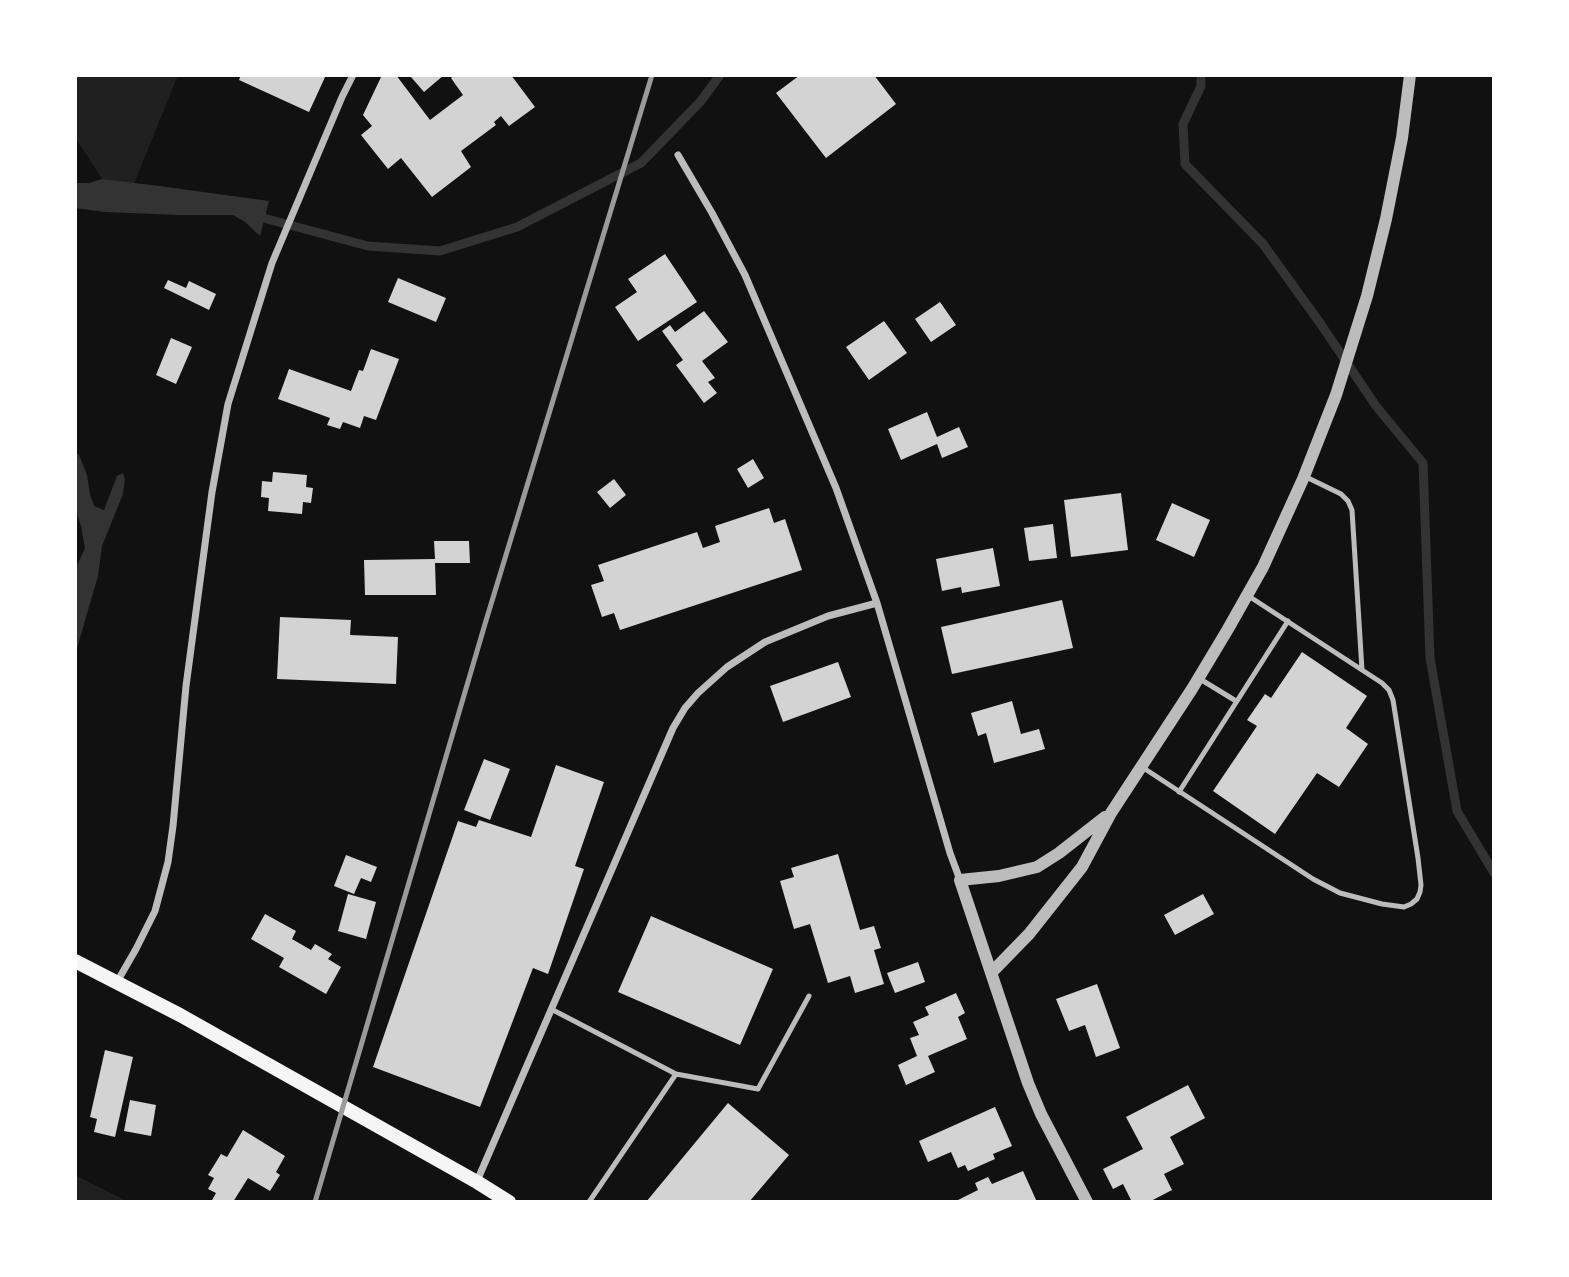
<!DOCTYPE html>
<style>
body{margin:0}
#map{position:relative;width:1569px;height:1277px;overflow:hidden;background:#111;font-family:"Crimson Pro",serif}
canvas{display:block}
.frame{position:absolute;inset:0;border:77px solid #fff;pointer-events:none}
</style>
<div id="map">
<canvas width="1569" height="1277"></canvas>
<div class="frame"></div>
</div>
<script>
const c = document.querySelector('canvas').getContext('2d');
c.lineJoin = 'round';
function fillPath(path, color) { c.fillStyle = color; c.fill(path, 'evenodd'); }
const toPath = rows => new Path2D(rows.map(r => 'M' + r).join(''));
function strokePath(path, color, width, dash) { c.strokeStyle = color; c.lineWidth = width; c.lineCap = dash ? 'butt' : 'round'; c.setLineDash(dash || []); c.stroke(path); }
fillPath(toPath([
 [75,75,178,75,134,184,102,179,75,137],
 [75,1175,129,1202,75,1202]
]), '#202020');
fillPath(toPath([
 [102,179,159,186,269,201,260,236,245,222,233,215,179,215,105,212,75,208,75,183,89,183],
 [75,452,79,455,87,475,90,494,94,506,104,510,117,476,123,473,125,479,123,494,102,546,98,576,75,655,75,570,85,548,81,526,75,508]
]), '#333');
strokePath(toPath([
 [1201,75,1201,86,1183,124,1185,164,1263,244,1320,323,1376,406,1423,463,1430,658,1457,811,1494,873],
 [256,216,368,246,440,251,517,227,641,163,701,101,720,75]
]), '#333', 9);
fillPath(toPath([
 [241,75,326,75,309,112,239,80],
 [382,75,396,75,430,120,463,95,451,78,455,75,511,75,535,107,509,126,501,116,494,122,496,125,461,151,471,167,432,197,401,158,388,169,361,135,372,126,363,115],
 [414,75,444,75,424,92,411,77],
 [800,75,874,75,896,104,826,158,776,93],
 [665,254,697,302,638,341,615,307,637,292,628,279],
 [398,278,446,298,436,322,388,302],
 [168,280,186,288,189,281,216,294,209,310,164,288],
 [940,302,956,325,931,342,915,319],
 [704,311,728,342,702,361,715,378,708,382,717,393,704,403,676,365,683,360,662,331,670,325,675,332],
 [884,321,907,353,869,380,846,347],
 [171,338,192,347,176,384,156,375],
 [371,349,399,359,376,420,364,416,360,428,343,422,340,429,327,425,330,418,278,399,289,369,351,391,359,370,363,371],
 [927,412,937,437,959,427,968,447,942,458,937,444,901,460,888,429],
 [753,459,764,478,748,488,737,469],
 [273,472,307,475,306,487,313,488,311,503,303,502,302,514,268,511,269,498,261,497,262,481,272,482],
 [614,479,626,495,610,508,597,492],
 [1121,493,1128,550,1071,557,1064,500],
 [1172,503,1210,520,1194,557,1156,540],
 [769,508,774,523,785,519,802,570,620,630,614,613,602,617,591,585,604,581,598,565,697,532,703,548,720,542,715,526],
 [1053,524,1057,558,1029,561,1024,528],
 [434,541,469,541,470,563,435,563,436,595,365,595,364,560,435,559],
 [993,548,1000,586,962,593,961,587,942,591,936,559],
 [1062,600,1073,648,952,674,941,627],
 [280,617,351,620,350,635,398,637,396,684,277,679],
 [1302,652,1367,696,1346,728,1368,744,1339,787,1317,773,1275,834,1213,791,1257,726,1247,720,1265,694,1271,698],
 [838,662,851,697,783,722,770,686],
 [1012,701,1021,734,1039,729,1045,749,994,763,986,733,978,736,971,713],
 [484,759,510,769,490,820,464,810],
 [556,765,604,782,575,866,584,869,548,974,533,968,480,1107,373,1067,458,821,476,827,479,820,531,837],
 [838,854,860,930,874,926,881,948,874,950,884,984,855,993,850,976,828,983,810,924,794,929,780,881,794,877,791,868],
 [346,855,377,867,371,882,361,878,354,894,334,886],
 [348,894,376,902,366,939,338,931],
 [1203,894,1214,914,1175,935,1164,915],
 [265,914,296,931,292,939,311,950,315,944,332,954,328,959,341,967,326,994,279,967,284,958,251,939],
 [651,916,773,969,740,1045,618,992],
 [918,962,925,982,895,993,887,973],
 [1097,984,1120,1048,1096,1057,1085,1025,1069,1031,1056,999],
 [956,993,965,1013,958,1017,967,1039,928,1056,935,1072,906,1085,898,1065,917,1056,910,1038,919,1035,913,1022,929,1015,925,1007],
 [105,1050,133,1057,115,1137,94,1132,97,1119,90,1117],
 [1188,1085,1205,1118,1170,1137,1184,1164,1164,1174,1172,1190,1149,1202,1132,1202,1123,1184,1113,1189,1103,1169,1143,1149,1126,1117],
 [130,1100,156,1105,151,1136,124,1131],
 [728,1103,789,1155,749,1202,646,1202],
 [995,1107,1012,1146,993,1154,995,1159,968,1171,965,1165,958,1168,951,1152,928,1162,919,1141],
 [243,1130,285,1156,276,1172,280,1175,270,1191,248,1178,233,1202,211,1202,216,1193,208,1189,214,1178,208,1175,221,1154,227,1157],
 [1023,1171,1037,1202,959,1202,958,1200,978,1190,975,1183,988,1177,992,1184]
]), '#d3d3d3');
strokePath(toPath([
 [1304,476,1341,494,1348,501,1352,510,1362,670],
 [1200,679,1236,701],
 [1142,767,1313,879,1340,893,1382,904,1404,907,1411,904,1417,899,1420,892,1421,885,1418,858,1393,700,1389,690,1382,683,1247,595],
 [1179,792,1288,621],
 [551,1009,676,1074,589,1202],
 [676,1074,758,1089,809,996]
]), '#bcbcbc', 5);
strokePath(toPath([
 [678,155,712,213,745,275,836,488,877,603,950,853,960,880],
 [117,982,136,949,155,911,168,862,173,826,186,686,212,492,228,404,272,263,342,97,353,75],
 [477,1181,673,728,685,708,698,693,727,667,765,642,828,616,877,603]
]), '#bcbcbc', 7);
strokePath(toPath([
 [991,973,1029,934,1082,867,1111,813,1192,689,1228,629,1263,567,1303,479,1336,395,1367,296,1386,219,1402,138,1410,75],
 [1087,1202,1041,1114,1028,1083,960,880,999,876,1037,867,1059,853,1105,817]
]), '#bcbcbc', 12);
strokePath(toPath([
 [75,961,180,1015,477,1182,509,1202]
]), '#f5f5f5', 14);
strokePath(toPath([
 [315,1202,485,624,652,75]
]), '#9a9a9a', 5);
</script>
